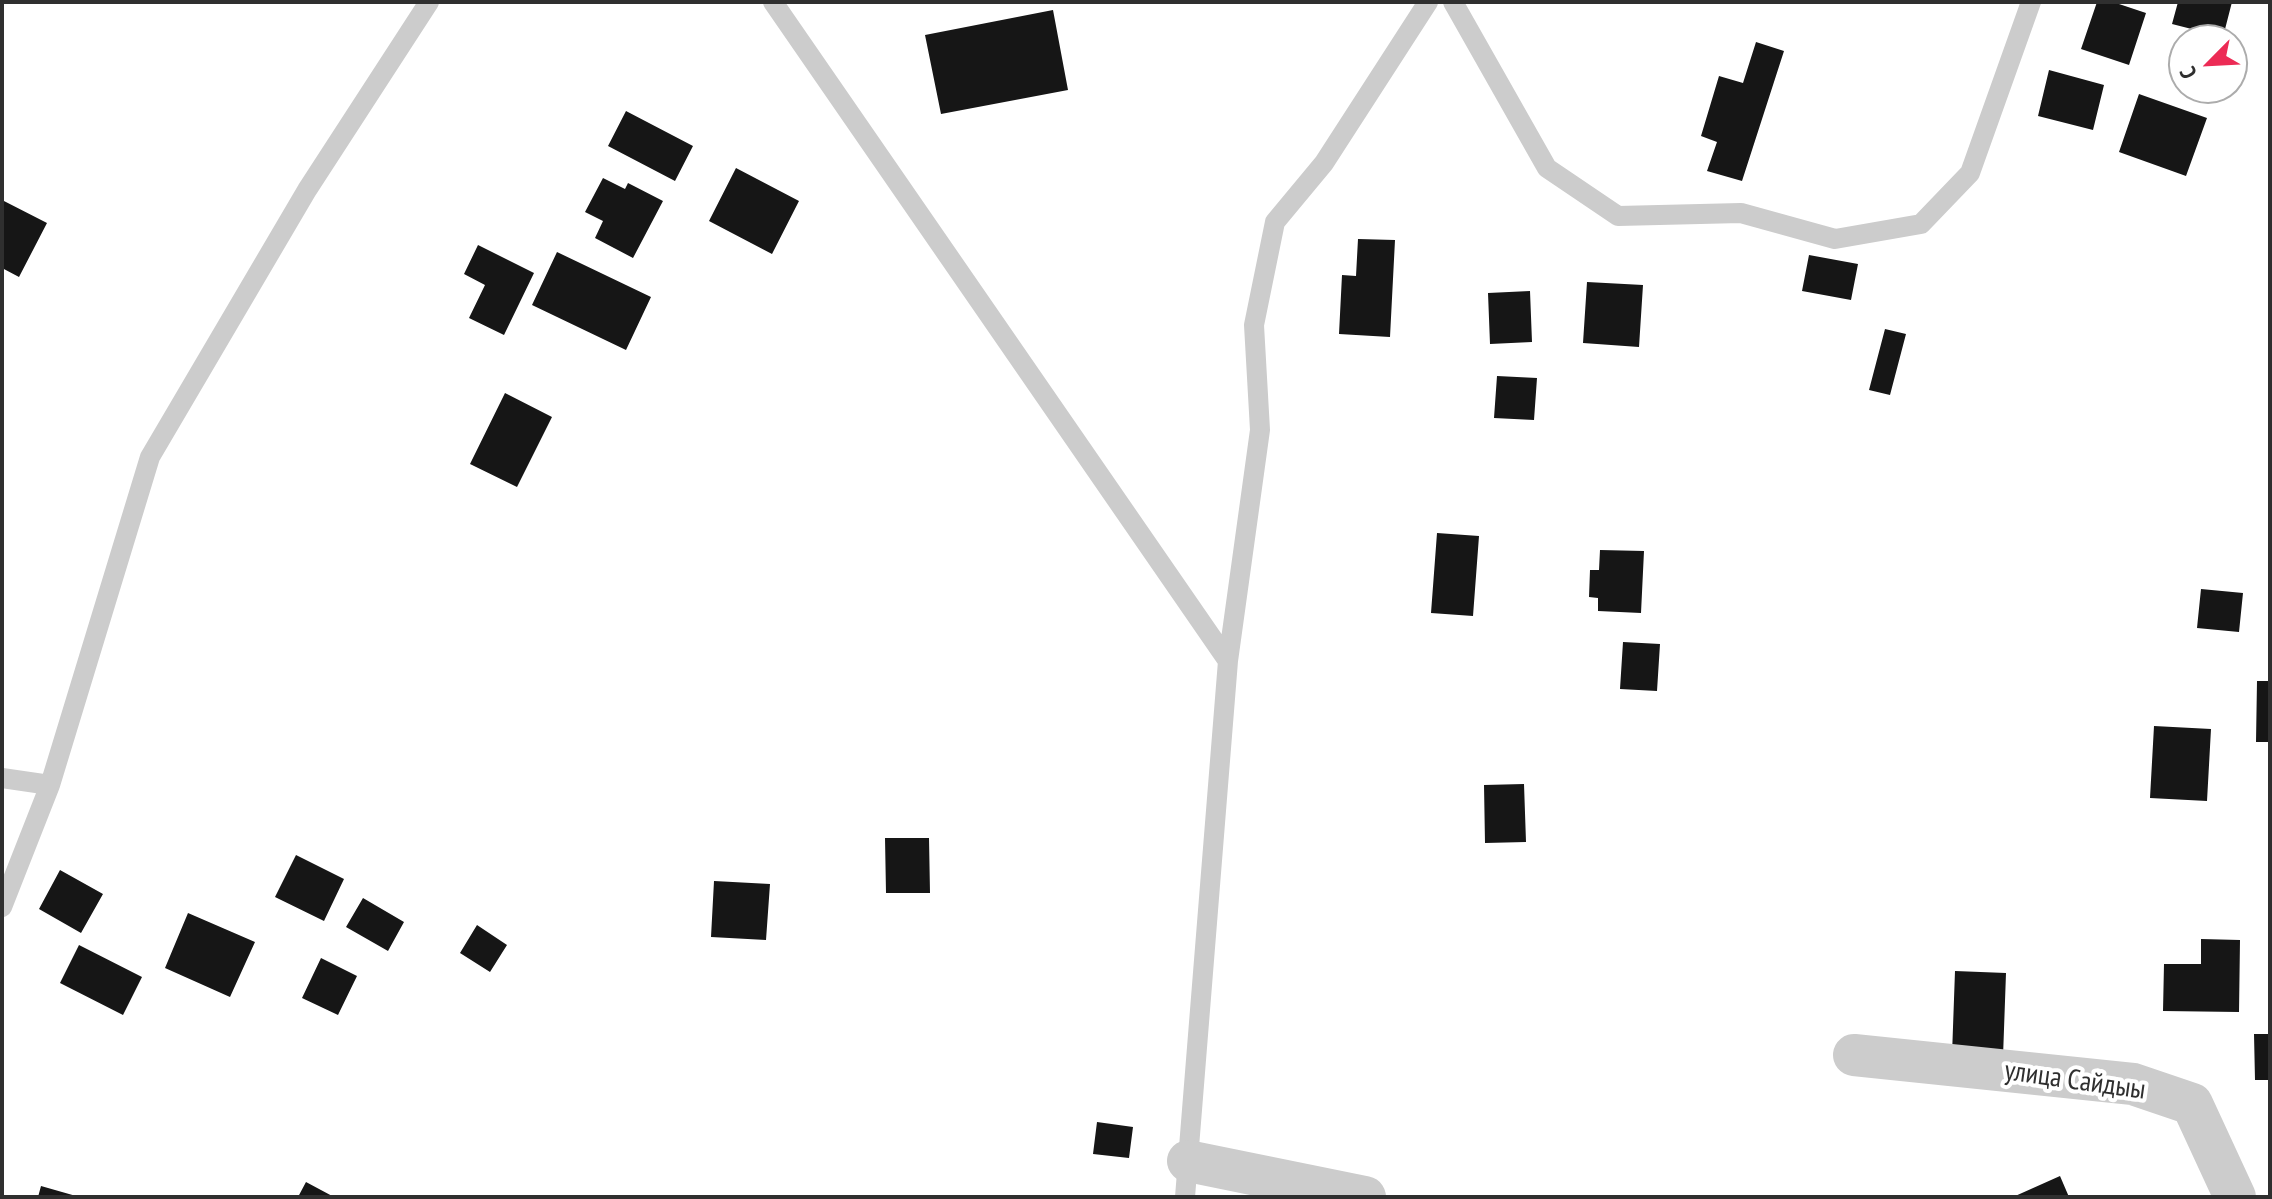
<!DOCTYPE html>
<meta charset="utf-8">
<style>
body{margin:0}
#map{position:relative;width:2272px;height:1199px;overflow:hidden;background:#fff;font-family:"PT Sans Narrow",sans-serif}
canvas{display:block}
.frame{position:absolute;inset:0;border:4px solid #2f2f2f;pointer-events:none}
.north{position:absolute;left:2168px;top:24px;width:80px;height:80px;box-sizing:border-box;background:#fff;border:2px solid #acacac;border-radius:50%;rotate:246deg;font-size:22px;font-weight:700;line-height:32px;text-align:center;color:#2f2f2f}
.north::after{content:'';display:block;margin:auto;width:28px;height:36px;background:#ec2b55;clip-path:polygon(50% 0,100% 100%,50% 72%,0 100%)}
</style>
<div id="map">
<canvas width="2272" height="1199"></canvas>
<div class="frame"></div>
<div class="north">С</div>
</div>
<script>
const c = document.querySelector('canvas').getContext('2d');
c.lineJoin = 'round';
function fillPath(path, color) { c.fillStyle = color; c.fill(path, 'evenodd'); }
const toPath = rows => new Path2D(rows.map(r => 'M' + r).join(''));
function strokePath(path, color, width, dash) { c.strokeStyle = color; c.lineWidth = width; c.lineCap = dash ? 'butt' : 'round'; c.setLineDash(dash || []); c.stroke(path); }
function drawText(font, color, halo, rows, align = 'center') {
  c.font = font + ' "PT Sans Narrow",sans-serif'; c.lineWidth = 8; c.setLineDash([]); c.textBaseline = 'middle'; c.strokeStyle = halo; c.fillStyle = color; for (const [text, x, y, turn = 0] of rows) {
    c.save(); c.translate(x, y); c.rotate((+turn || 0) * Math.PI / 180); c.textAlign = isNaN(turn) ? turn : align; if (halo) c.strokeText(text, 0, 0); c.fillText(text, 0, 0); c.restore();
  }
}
fillPath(toPath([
 [2097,2,2113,2,2146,13,2129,65,2081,49],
 [2178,2,2232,2,2223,37,2172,24],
 [1053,10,1068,90,941,114,925,35],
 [1756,42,1784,51,1742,181,1707,171,1717,142,1701,136,1719,76,1743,83],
 [2049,70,2104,85,2093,130,2038,116],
 [2139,94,2207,118,2186,176,2119,152],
 [626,111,693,146,675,181,608,146],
 [736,168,799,201,772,254,709,221],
 [603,178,625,189,628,183,663,201,633,258,595,238,603,221,585,212],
 [2,200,47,223,19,277,2,268],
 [1358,239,1395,240,1390,337,1339,334,1342,275,1356,276],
 [478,245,534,273,504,335,469,318,485,285,464,274],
 [557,252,651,297,626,350,532,305],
 [1809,255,1858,264,1851,300,1802,291],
 [1587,282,1643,285,1639,347,1583,343],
 [1530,291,1532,342,1490,344,1488,293],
 [1885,329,1906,334,1890,395,1869,390],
 [1497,376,1537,378,1534,420,1494,418],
 [505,393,552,417,517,487,470,464],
 [1437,533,1479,536,1473,616,1431,613],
 [1600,550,1644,551,1641,613,1598,611,1598,598,1589,597,1590,570,1599,570],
 [2201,589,2243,593,2239,632,2197,628],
 [1623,642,1660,644,1657,691,1620,689],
 [2257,681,2270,681,2270,742,2256,742],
 [2154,726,2211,729,2207,801,2150,798],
 [1524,784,1526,842,1485,843,1484,785],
 [885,838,929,838,930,893,886,893],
 [296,855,344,879,324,921,275,897],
 [60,870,103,894,81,933,39,909],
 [714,881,770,884,766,940,711,937],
 [363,898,404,922,388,951,346,927],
 [188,913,255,942,230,997,165,968],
 [477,925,507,945,490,972,460,953],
 [2201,939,2240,940,2239,1012,2163,1011,2164,964,2201,964],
 [79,945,142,977,123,1015,60,983],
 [321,958,357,976,338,1015,302,998],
 [1955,971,2006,973,2003,1057,1952,1055],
 [2254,1034,2270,1034,2270,1080,2255,1080],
 [1097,1122,1133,1127,1129,1158,1093,1154],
 [2060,1176,2069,1197,2013,1197],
 [306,1182,334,1197,298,1197],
 [41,1186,76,1196,76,1197,38,1197]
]), '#161616');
strokePath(toPath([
 [773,2,1228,661],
 [1453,2,1547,168,1618,216,1741,213,1835,239,1921,224,1970,173,2031,2],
 [2,778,50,785,150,457,307,190,429,2],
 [2,907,50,785],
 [1185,1197,1228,661,1260,430,1254,325,1275,222,1324,163,1428,2]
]), '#ccc', 20);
strokePath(toPath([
 [1854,1055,2133,1084,2192,1104,2235,1197],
 [1188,1161,1365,1197]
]), '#ccc', 42);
drawText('28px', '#2f2f2f', '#fff', [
 ["улица Сайдыы",2075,1081,8]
]);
</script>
